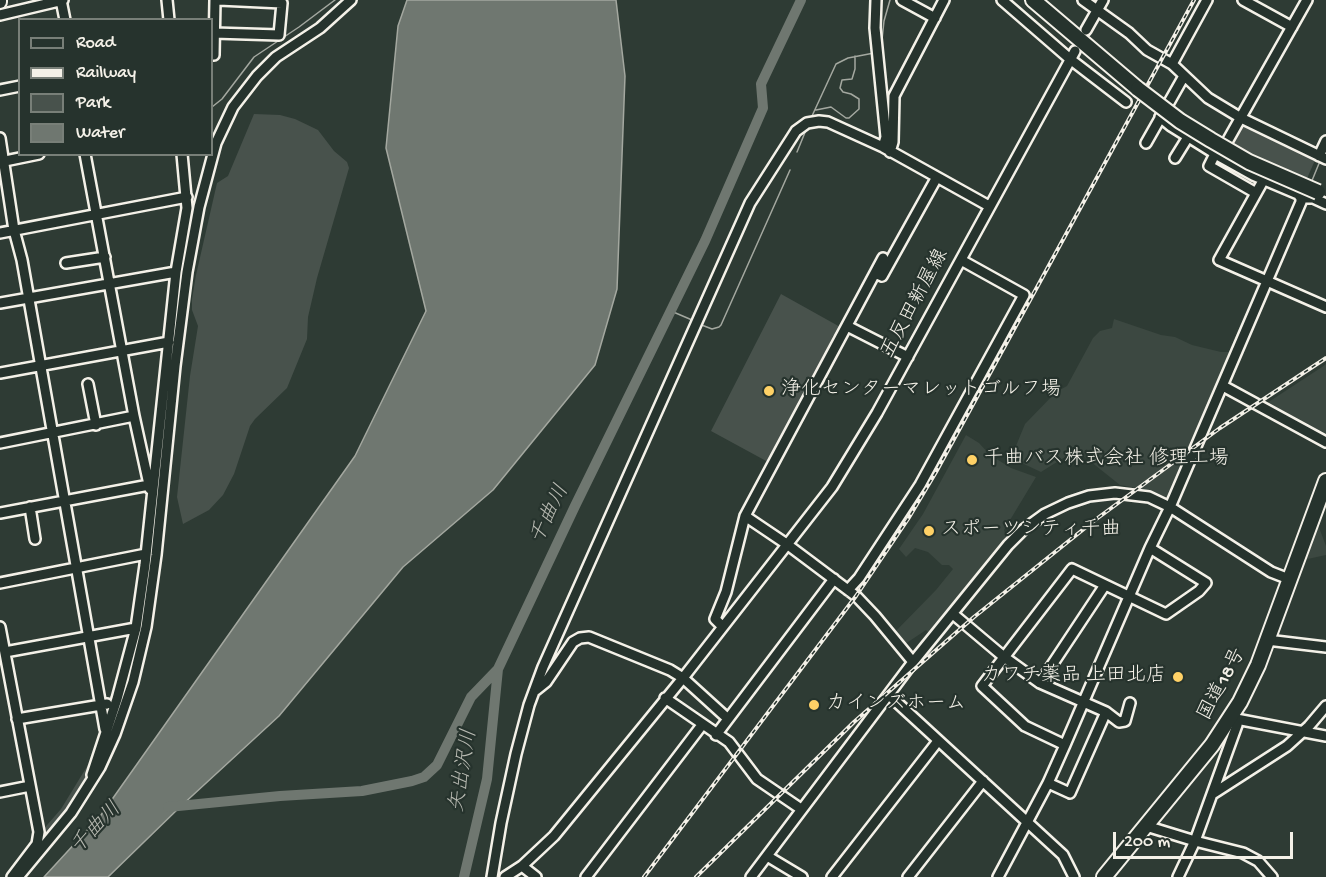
<!DOCTYPE html>
<meta charset="utf-8">
<style>
body{margin:0}
#map{position:relative;width:1326px;height:877px;overflow:hidden;background:#2e3b34;font-family:"Gochi Hand",sans-serif}
canvas{display:block}
.legend{position:absolute;left:18px;top:18px;width:195px;height:138px;box-sizing:border-box;background:#26332d;border:2px solid #787f78;margin:0;padding:8px 10px;list-style:none;font-size:18px;color:#f4f1e8}
.legend li{display:flex;align-items:center;gap:12px;height:30px}
.legend b{width:30px;border:2px solid #787f78}
.scale{position:absolute;left:1113px;top:832px;width:180px;height:27px;box-sizing:border-box;border:3px solid #f4f1e8;border-top:0;padding-left:8px;font-size:18px;line-height:21px;white-space:nowrap;color:#f4f1e8;-webkit-text-stroke:4px #26332d;paint-order:stroke}
</style>
<div id="map">
<canvas width="1326" height="877"></canvas>
<ul class="legend">
<li><b style="height:8px;background:#26332d"></b>Road</li>
<li><b style="height:8px;background:#f4f1e8"></b>Railway</li>
<li><b style="height:16px;background:#48524c"></b>Park</li>
<li><b style="height:16px;background:#6f7770"></b>Water</li>
</ul>
<div class="scale">200 m</div>
</div>
<script>
const c = document.querySelector('canvas').getContext('2d');
c.lineJoin = 'round';
function fillPath(path, color) { c.fillStyle = color; c.fill(path, 'evenodd'); }
const toPath = rows => new Path2D(rows.map(r => 'M' + r).join(''));
function strokePath(path, color, width, dash) { c.strokeStyle = color; c.lineWidth = width; c.lineCap = dash ? 'butt' : 'round'; c.setLineDash(dash || []); c.stroke(path); }
function drawText(font, color, halo, rows, align = 'center') {
  c.font = font + ' "Gochi Hand","Klee One",sans-serif'; c.lineWidth = 4.5; c.setLineDash([]); c.textBaseline = 'middle'; c.strokeStyle = halo; c.fillStyle = color; for (const [text, x, y, turn = 0] of rows) {
    c.save(); c.translate(x, y); c.rotate((+turn || 0) * Math.PI / 180); c.textAlign = isNaN(turn) ? turn : align; if (halo) c.strokeText(text, 0, 0); c.fillText(text, 0, 0); c.restore();
  }
}
fillPath(toPath([
 [1114,319,1161,335,1175,337,1192,345,1221,352,1235,352,1170,498,1142,489,1120,485,1076,450,1041,472,1011,458,1025,424,1056,392,1067,386,1093,338,1100,331,1112,328],
 [1326,364,1326,437,1264,405,1322,367],
 [966,435,979,443,990,455,1011,468,1036,477,1004,530,1006,536,939,621,929,633,926,630,902,646,893,634,936,590,953,569,949,565,942,565,928,552,915,548,906,557,899,549,923,514],
 [1317,522,1326,546,1326,555,1303,560]
]), '#3c4841');
fillPath(toPath([
 [254,114,280,115,295,119,318,130,334,151,347,162,349,168,317,278,308,317,307,339,287,388,255,419,250,426,234,474,223,495,209,510,183,524,177,497,190,376,198,326,192,310,192,299,196,275,217,183,228,176],
 [1244,123,1316,158,1305,183,1229,146],
 [781,294,842,328,838,335,833,336,828,347,829,350,768,462,711,431],
 [94,755,88,782,69,812,62,816,41,843,41,832,61,809]
]), '#48524c');
const water = toPath([
 [407,0,616,0,625,76,617,289,595,365,493,490,403,567,279,716,180,807,108,877,44,877,101,815,355,456,426,311,386,148,398,26,407,0]
]);
fillPath(water, '#6f7770');
strokePath(water, '#a4a8a0', 1.5);
strokePath(toPath([
 [881,49,884,21,890,0],
 [212,107,222,99,254,57,299,27,335,0],
 [816,110,831,107,846,118,849,118,859,109,859,99,851,94,843,92,840,88,842,80,852,79,855,69,855,56],
 [812,116,836,64,848,58,874,53],
 [797,152,806,130],
 [1311,183,1320,161],
 [671,311,692,320],
 [699,324,712,329,719,327,721,325,790,170]
]), '#a4a8a0', 1.5);
strokePath(toPath([
 [168,807,280,796,362,791,412,781,424,777,437,765,471,697,498,669,575,506,705,241,763,108,761,84,801,0],
 [464,877,487,779,498,669]
]), '#6f7770', 10);
const minor = toPath([
 [61,0,65,20],
 [167,0,169,20],
 [876,0,875,28,886,137,883,147],
 [902,0,935,18],
 [1002,0,1070,59,1126,102],
 [1083,0,1129,33,1147,50,1172,64,1208,98,1241,118,1326,159],
 [1243,0,1292,27],
 [0,15,63,0],
 [1086,30,1103,0],
 [214,33,279,35,282,3,219,0],
 [212,55,214,55,215,0],
 [1172,64,1207,0],
 [0,90,20,86],
 [1160,117,1171,126,1219,156],
 [0,138,14,230,22,260,105,729],
 [1146,143,1184,76],
 [890,152,893,142,894,96,944,0],
 [85,154,134,416,150,489],
 [1215,154,1209,166,1256,193],
 [1319,156,1326,141],
 [1175,158,1188,137],
 [0,162,39,154],
 [1264,179,1219,260,1326,307],
 [1301,198,1313,198,1326,204],
 [0,233,187,197],
 [66,263,105,257],
 [875,273,882,276,937,177],
 [0,303,176,272],
 [847,326,908,357],
 [0,373,169,342],
 [88,384,96,425],
 [1223,386,1326,442],
 [0,443,134,416],
 [30,507,35,539],
 [0,513,149,485],
 [745,516,788,545,856,596,875,616,913,662],
 [0,583,146,554],
 [848,590,859,578,920,485,1024,295,961,260],
 [953,614,1004,657,1040,683,1106,712,1070,793,1048,783],
 [722,626,715,619,726,592,745,516,883,258],
 [0,627,39,832,37,844,12,877],
 [1267,640,1326,647],
 [5,652,136,628],
 [1040,683,1105,585],
 [536,690,546,682,573,642,580,638,589,637,670,670,683,678,727,718],
 [890,696,1063,855,1074,877],
 [665,698,729,742,757,779,801,809],
 [1106,712,1119,722,1125,721,1130,703],
 [1231,718,1326,736],
 [17,719,107,704],
 [716,735,834,579],
 [1065,745,1025,726,982,686,1072,569,1166,614,1199,591,1206,583,1150,548],
 [92,775,117,699,136,628,145,565,176,272,187,208,182,154],
 [0,792,30,786],
 [1214,793,1287,746,1309,726,1326,706],
 [1146,826,1195,841,1243,853,1258,861,1272,877],
 [767,856,802,877],
 [522,866,536,877],
 [18,877,71,813,100,767,115,734,133,682,146,627,156,555,175,366,187,272,199,207,216,143,233,107,257,76,276,57,320,28,351,0],
 [492,877,501,823,516,754,529,705,543,667,750,203,796,131,807,123,819,121,828,122,883,147,989,206],
 [505,877,522,866,554,836,683,678,832,487,877,413,1075,51],
 [586,877,702,725],
 [751,877,913,662,1008,545,1023,530,1045,514,1068,503,1089,496,1115,493,1149,497,1170,507,1271,572,1289,579],
 [832,877,938,741],
 [908,877,983,781],
 [998,877,1048,783,1065,745,1150,548,1170,507,1301,202,1301,198,1298,194,1253,175,1219,156,1307,0],
 [1178,877,1195,841,1237,725,1231,718]
]);
const major = toPath([
 [0,2,0,0]
]);
const highway = toPath([
 [1033,0,1138,89],
 [1104,877,1212,745,1240,702,1258,665,1326,481]
]);
strokePath(minor, '#f4f1e8', 14);
strokePath(major, '#f4f1e8', 16);
strokePath(highway, '#f4f1e8', 18);
strokePath(minor, '#26332d', 9);
strokePath(major, '#26332d', 12);
strokePath(highway, '#26332d', 14);
const rail = toPath([
 [644,877,856,596,908,519,936,472,1194,0],
 [696,877,854,722,974,617,1095,520,1220,428,1326,358]
]);
strokePath(rail, '#f4f1e8', 4);
strokePath(rail, '#26332d', 1.5, [4.5]);
const highwayBridge = toPath([
 [1138,89,1180,121,1211,140,1249,162,1318,192]
]);
strokePath(highwayBridge, '#f4f1e8', 18, []);
strokePath(highwayBridge, '#26332d', 14);
for (const [x, y, r, color] of [
 [769,391,6,"#ffd166"],
 [972,460,6,"#ffd166"],
 [929,531,6,"#ffd166"],
 [1178,677,6,"#ffd166"],
 [814,705,6,"#ffd166"]
]) { const dot = new Path2D(); dot.arc(x, y, r, 0, 2 * Math.PI); c.fillStyle = color; c.fill(dot); strokePath(dot, '#26332d', 2); }
drawText('20px', '#f4f1e8', '#26332d', [
 ["五反田新屋線",916,304,-62],
 ["国道18号",1223,685,-62]
]);
drawText('20px', '#f4f1e8', '#26332d', [
 ["浄化センターマレットゴルフ場",781,391],
 ["千曲バス株式会社 修理工場",984,460],
 ["スポーツシティ千曲",941,531],
 ["カワチ薬品 上田北店",1166,677,"right"],
 ["カインズホーム",826,705]
], 'left');
drawText('italic 21px', '#b8bab2', '#26332d', [
 ["千曲川",551,515,-64],
 ["矢出沢川",465,771,-81],
 ["千曲川",97,829,-46]
]);
</script>
